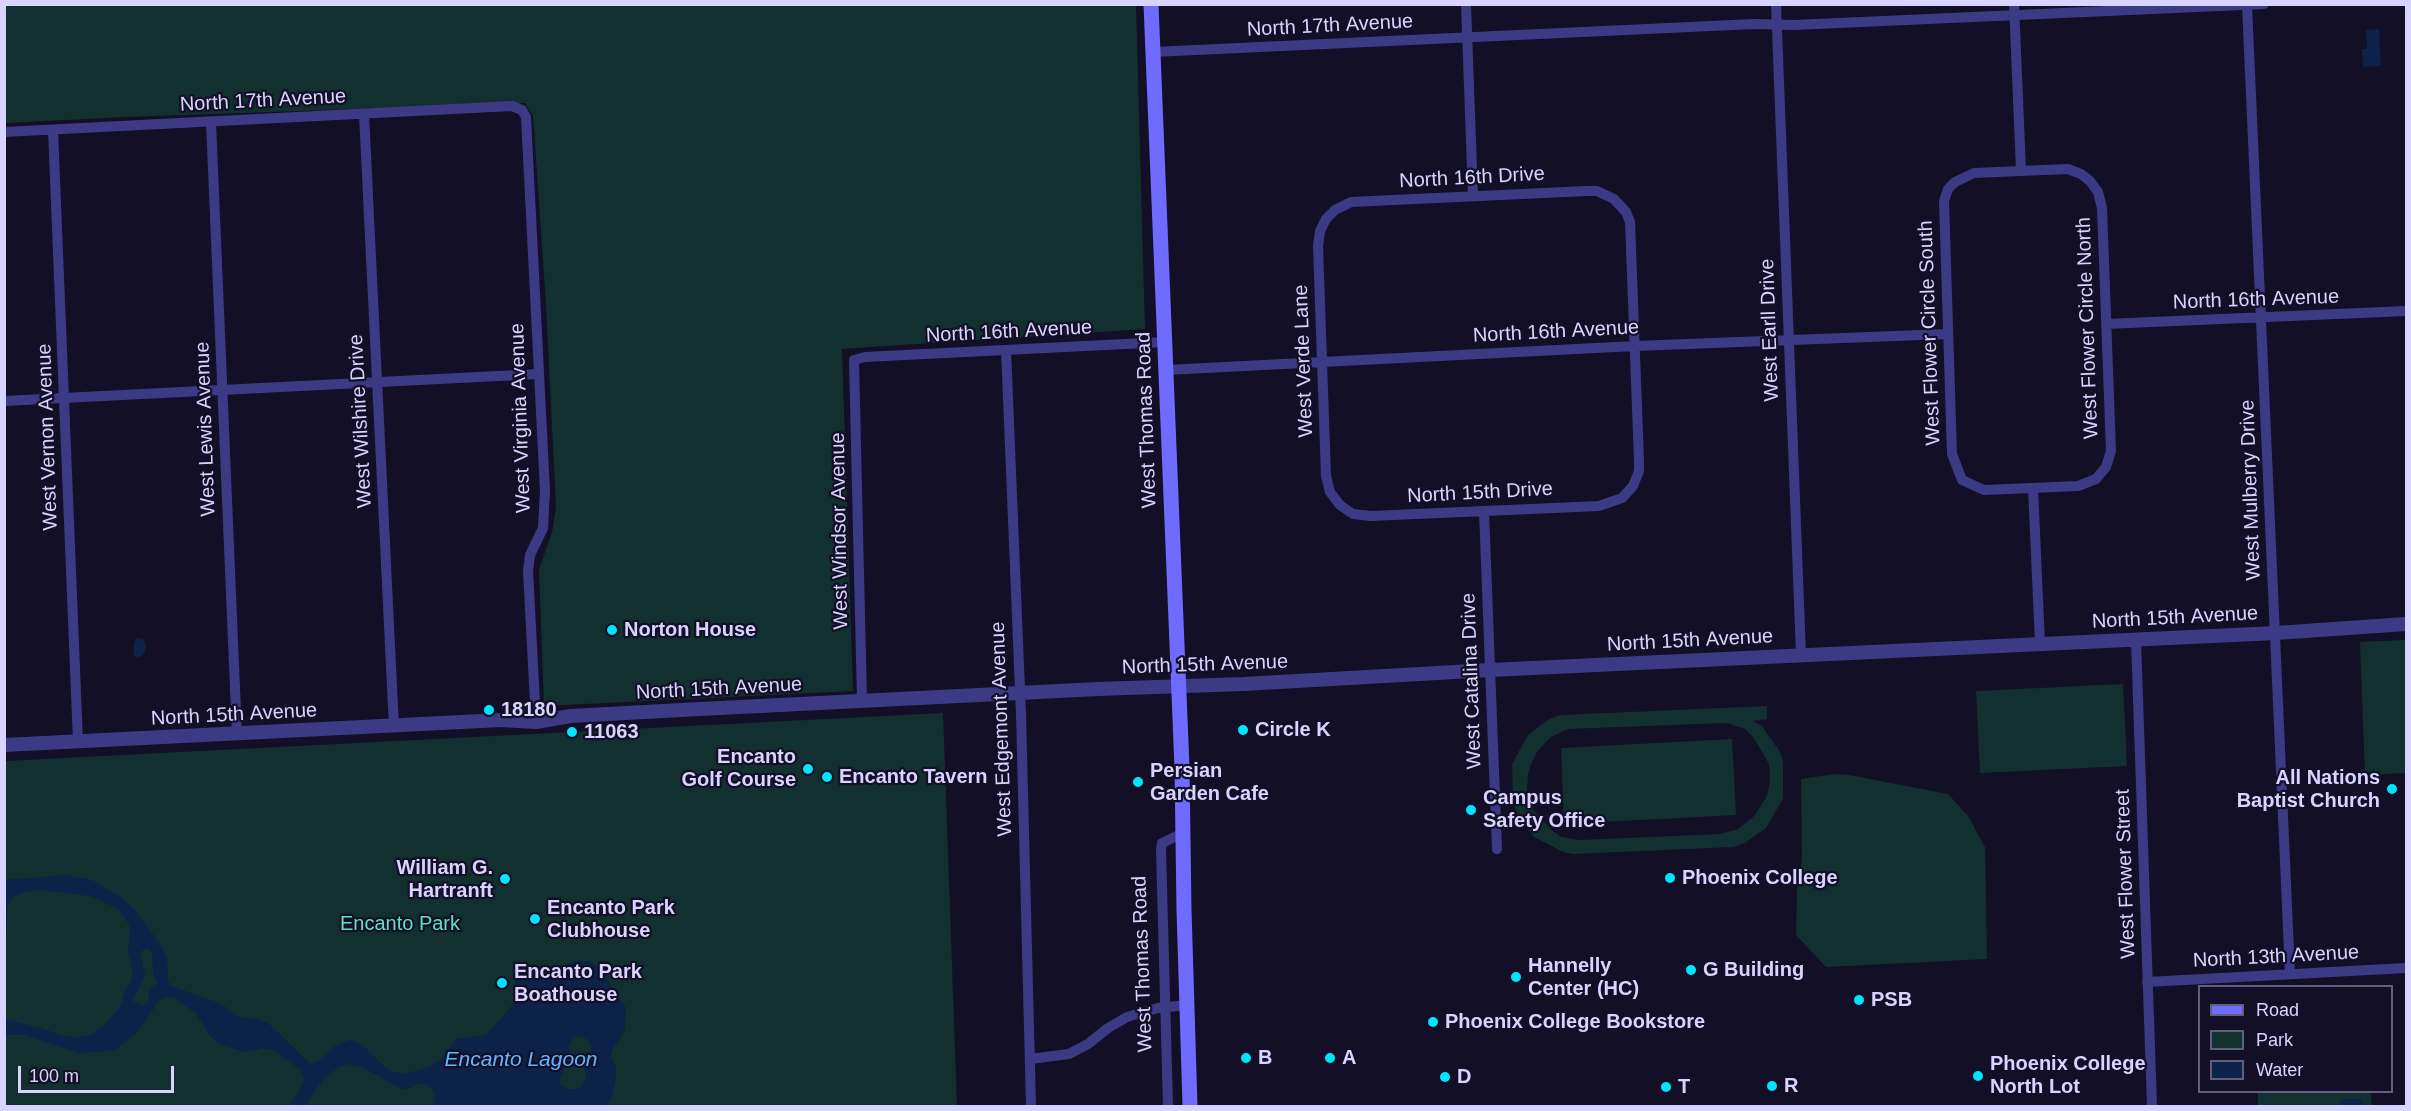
<!DOCTYPE html>
<style>
body{margin:0}
#map{position:relative;width:2411px;height:1111px;overflow:hidden;background:#130f26;font-family:Helvetica,sans-serif}
canvas{display:block}
.frame{position:absolute;inset:0;border:6px solid #d9d4ff;pointer-events:none}
.legend{position:absolute;left:2198px;top:985px;width:195px;height:108px;box-sizing:border-box;background:#130f26;border:2px solid #625e7d;margin:0;padding:8px 10px;list-style:none;font-size:18px;color:#d9d4ff}
.legend li{display:flex;align-items:center;gap:12px;height:30px}
.legend b{width:30px;border:2px solid #625e7d}
.scale{position:absolute;left:18px;top:1066px;width:156px;height:27px;box-sizing:border-box;border:3px solid #d9d4ff;border-top:0;padding-left:8px;font-size:18px;line-height:21px;white-space:nowrap;color:#d9d4ff;-webkit-text-stroke:4px #130f26;paint-order:stroke}
</style>
<div id="map">
<canvas width="2411" height="1111"></canvas>
<div class="frame"></div>
<ul class="legend">
<li><b style="height:8px;background:#6f6bff"></b>Road</li>
<li><b style="height:16px;background:#12302f"></b>Park</li>
<li><b style="height:16px;background:#0c2248"></b>Water</li>
</ul>
<div class="scale">100 m</div>
</div>
<script>
const c = document.querySelector('canvas').getContext('2d');
c.lineJoin = 'round';
function fillPath(path, color) { c.fillStyle = color; c.fill(path, 'evenodd'); }
const toPath = rows => new Path2D(rows.map(r => 'M' + r).join(''));
function strokePath(path, color, width, dash) { c.strokeStyle = color; c.lineWidth = width; c.lineCap = dash ? 'butt' : 'round'; c.setLineDash(dash || []); c.stroke(path); }
function drawText(font, color, halo, rows, align = 'center') {
  c.font = font + ' Helvetica,sans-serif'; c.lineWidth = 4.5; c.setLineDash([]); c.textBaseline = 'middle'; c.strokeStyle = halo; c.fillStyle = color; for (const [text, x, y, turn = 0] of rows) {
    c.save(); c.translate(x, y); c.rotate((+turn || 0) * Math.PI / 180); c.textAlign = isNaN(turn) ? turn : align; if (halo) c.strokeText(text, 0, 0); c.fillText(text, 0, 0); c.restore();
  }
}
fillPath(toPath([
 [5,5,1136,5,1145,329,842,349,853,691,544,706,539,569,552,532,556,508,546,304,533,116,525,103,127,117,5,123],
 [2406,640,2406,773,2365,775,2360,642],
 [2123,684,2127,766,1980,773,1976,691],
 [1767,706,1767,719,1753,721,1762,726,1780,752,1783,761,1783,799,1766,828,1745,843,1733,847,1573,854,1563,852,1534,837,1516,811,1513,802,1512,764,1528,735,1549,719,1561,715],
 [1727,723,1745,729,1754,738,1769,764,1770,780,1767,796,1754,816,1738,829,1720,834,1580,840,1561,837,1550,829,1531,807,1527,790,1528,774,1532,762,1537,752,1551,737,1568,729],
 [943,713,957,1106,5,1106,5,761],
 [1732,739,1736,815,1564,824,1561,748],
 [1834,774,1849,775,1948,794,1968,816,1985,847,1987,959,1826,967,1796,935,1797,890,1802,860,1801,779],
 [2258,1092,2371,1092,2372,1106,2258,1106]
]), '#12302f');
fillPath(toPath([
 [2379,29,2381,66,2363,67,2362,49,2367,49,2366,30],
 [137,638,143,639,146,645,144,654,139,658,134,656,134,643],
 [66,875,92,880,122,898,136,911,163,948,167,959,168,981,171,986,222,1004,235,1016,258,1019,269,1024,311,1064,319,1061,336,1045,350,1040,360,1043,389,1071,405,1074,429,1067,442,1059,456,1039,486,1035,515,1002,514,980,522,972,547,979,556,977,566,965,575,961,590,961,601,970,626,1008,625,1031,612,1050,611,1056,616,1068,616,1078,611,1099,608,1106,433,1106,435,1094,429,1085,420,1083,411,1088,402,1089,364,1068,349,1064,339,1067,326,1077,314,1091,306,1106,289,1106,303,1084,304,1078,301,1070,273,1050,263,1048,246,1052,221,1045,210,1036,196,1013,174,998,168,997,159,1001,137,1033,113,1051,79,1053,24,1035,8,1035,5,1033,5,1019,41,1028,63,1036,77,1037,93,1034,104,1025,120,1007,125,990,131,982,133,973,128,952,130,935,129,924,117,908,90,896,40,890,24,892,13,897,8,906,5,952,5,880],
 [147,948,152,952,153,973,157,983,150,989,147,1004,141,1005,133,1001,145,975,140,952],
 [579,1036,587,1039,591,1045,591,1052,585,1062,586,1080,579,1089,567,1089,560,1085,560,1079,570,1054,568,1047,573,1038],
 [2343,1099,2360,1099,2363,1104,2361,1106,2341,1106,2340,1102]
]), '#0c2248');
strokePath(toPath([
 [1466,4,1473,196],
 [1776,4,1801,655],
 [2014,4,2021,170],
 [2247,5,2290,974],
 [1153,52,1754,24,1794,25,2264,4],
 [364,114,394,727],
 [211,122,237,735],
 [53,130,78,742],
 [4,132,512,106,522,110,526,117,545,491,543,528,530,555,528,571,536,722],
 [2068,169,2081,174,2090,181,2098,192,2102,208,2111,451,2106,467,2096,479,2078,486,1984,490,1962,480,1952,454,1944,201,1948,189,1955,182,1974,173,2068,169],
 [1586,191,1597,191,1614,199,1626,212,1630,222,1639,461,1639,471,1633,486,1622,498,1599,506,1371,516,1353,514,1340,505,1330,492,1326,476,1318,246,1320,231,1326,219,1335,210,1351,202,1586,191],
 [2106,324,2406,311],
 [1006,350,1021,714,1031,1106],
 [1166,370,1635,346,1947,334],
 [4,401,538,374],
 [2033,488,2040,644],
 [1484,511,1497,849],
 [2136,640,2152,1106],
 [862,701,854,360,865,357,1165,342],
 [2147,982,2406,968],
 [1030,1059,1069,1054,1088,1044,1108,1028,1127,1017,1158,1008,1187,1005],
 [1168,1106,1161,850,1162,843,1183,833]
]), '#3d3a85', 10);
strokePath(toPath([
 [4,745,501,720,536,722,571,716,700,709,1098,689,1244,684,1490,670,2276,633,2406,624]
]), '#3d3a85', 14);
strokePath(toPath([
 [1151,4,1182,768,1184,910,1190,1106]
]), '#6f6bff', 15);
for (const [x, y, r, color] of [
 [612,630,6,"#00e5ff"],
 [489,710,6,"#00e5ff"],
 [1243,730,6,"#00e5ff"],
 [572,732,6,"#00e5ff"],
 [808,769,6,"#00e5ff"],
 [827,777,6,"#00e5ff"],
 [1138,782,6,"#00e5ff"],
 [2392,789,6,"#00e5ff"],
 [1471,810,6,"#00e5ff"],
 [1670,878,6,"#00e5ff"],
 [505,879,6,"#00e5ff"],
 [535,919,6,"#00e5ff"],
 [1691,970,6,"#00e5ff"],
 [1516,977,6,"#00e5ff"],
 [502,983,6,"#00e5ff"],
 [1859,1000,6,"#00e5ff"],
 [1433,1022,6,"#00e5ff"],
 [1246,1058,6,"#00e5ff"],
 [1330,1058,6,"#00e5ff"],
 [1978,1076,6,"#00e5ff"],
 [1445,1077,6,"#00e5ff"],
 [1772,1086,6,"#00e5ff"],
 [1666,1087,6,"#00e5ff"]
]) { const dot = new Path2D(); dot.arc(x, y, r, 0, 2 * Math.PI); c.fillStyle = color; c.fill(dot); strokePath(dot, '#130f26', 2); }
drawText('20px', '#d9d4ff', '#130f26', [
 ["North 17th Avenue",1330,26,-3],
 ["North 17th Avenue",263,101,-3],
 ["North 16th Drive",1472,178,-3],
 ["North 16th Avenue",2256,300,-2],
 ["West Flower Circle North",2088,328,-92],
 ["West Earll Drive",1770,330,-92],
 ["North 16th Avenue",1009,332,-3],
 ["North 16th Avenue",1556,332,-3],
 ["West Flower Circle South",1930,333,-92],
 ["West Verde Lane",1304,361,-92],
 ["West Virginia Avenue",521,418,-92],
 ["West Thomas Road",1147,420,-92],
 ["West Wilshire Drive",361,421,-93],
 ["West Lewis Avenue",206,429,-92],
 ["West Vernon Avenue",48,437,-92],
 ["West Mulberry Drive",2251,490,-92],
 ["North 15th Drive",1480,493,-3],
 ["West Windsor Avenue",840,531,-91],
 ["North 15th Avenue",2175,618,-3],
 ["North 15th Avenue",1690,641,-3],
 ["North 15th Avenue",1205,665,-2],
 ["West Catalina Drive",1472,681,-92],
 ["North 15th Avenue",719,689,-3],
 ["North 15th Avenue",234,715,-3],
 ["West Edgemont Avenue",1002,729,-92],
 ["West Flower Street",2126,874,-92],
 ["North 13th Avenue",2276,957,-3],
 ["West Thomas Road",1143,964,-92]
]);
drawText('bold 20px', '#d9d4ff', '#130f26', [
 ["Norton House",624,630],
 ["18180",501,710],
 ["Circle K",1255,730],
 ["11063",584,732],
 ["Encanto",796,757,"right"],
 ["Golf Course",796,780,"right"],
 ["Persian",1150,771],
 ["Garden Cafe",1150,794],
 ["Encanto Tavern",839,777],
 ["All Nations",2380,778,"right"],
 ["Baptist Church",2380,801,"right"],
 ["Campus",1483,798],
 ["Safety Office",1483,821],
 ["William G.",493,868,"right"],
 ["Hartranft",493,891,"right"],
 ["Phoenix College",1682,878],
 ["Encanto Park",547,908],
 ["Clubhouse",547,931],
 ["Hannelly",1528,966],
 ["Center (HC)",1528,989],
 ["G Building",1703,970],
 ["Encanto Park",514,972],
 ["Boathouse",514,995],
 ["PSB",1871,1000],
 ["Phoenix College Bookstore",1445,1022],
 ["B",1258,1058],
 ["A",1342,1058],
 ["Phoenix College",1990,1064],
 ["North Lot",1990,1087],
 ["D",1457,1077],
 ["R",1784,1086],
 ["T",1678,1087]
], 'left');
drawText('20px', '#5fe0c0', '#130f26', [
 ["Encanto Park",400,924]
]);
drawText('italic 21px', '#62b6ff', '#130f26', [
 ["Encanto Lagoon",521,1060]
]);
</script>
